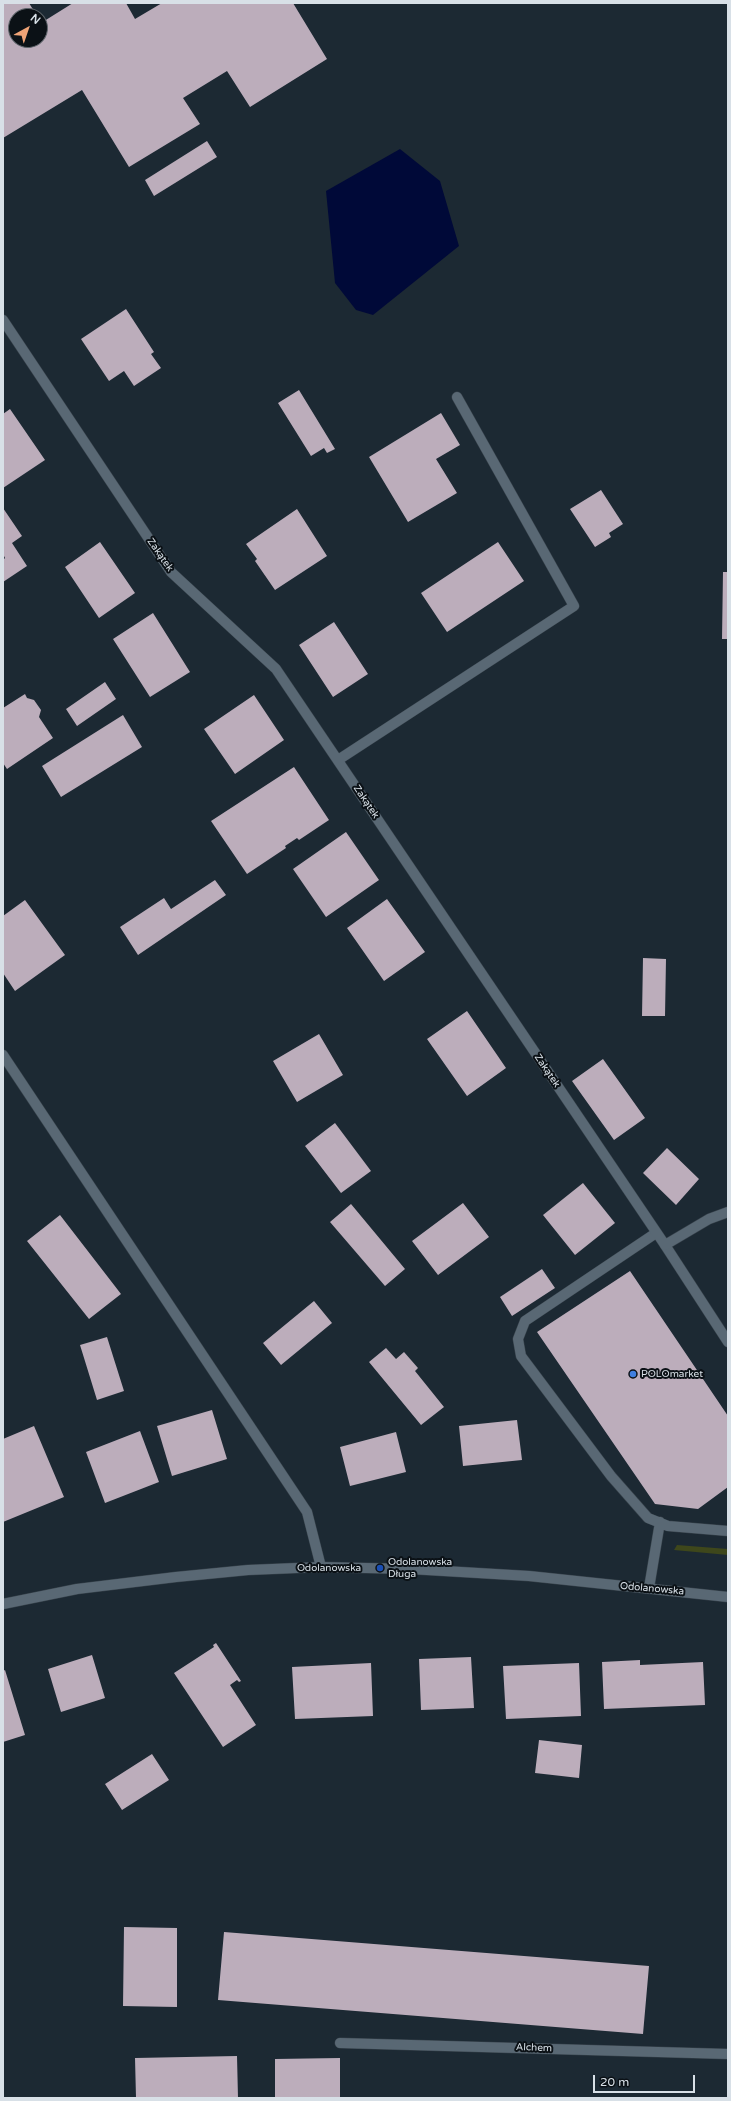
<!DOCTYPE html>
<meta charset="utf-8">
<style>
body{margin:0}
#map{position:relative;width:731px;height:2101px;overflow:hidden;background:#1c2933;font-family:"Varela Round",sans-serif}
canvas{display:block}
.frame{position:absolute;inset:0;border:4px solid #d8e0e7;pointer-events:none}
.north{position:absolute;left:8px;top:8px;width:40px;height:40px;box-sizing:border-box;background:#0b1116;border:1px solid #5d646a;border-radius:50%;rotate:40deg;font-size:11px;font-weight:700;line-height:16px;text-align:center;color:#d8e0e7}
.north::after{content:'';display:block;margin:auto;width:14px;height:18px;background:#efa376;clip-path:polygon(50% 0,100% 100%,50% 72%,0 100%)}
.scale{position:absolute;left:593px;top:2075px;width:102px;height:18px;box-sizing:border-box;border:2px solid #d8e0e7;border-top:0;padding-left:5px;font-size:12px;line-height:14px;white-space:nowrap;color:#d8e0e7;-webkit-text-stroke:3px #0b1116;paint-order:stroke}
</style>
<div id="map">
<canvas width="731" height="2101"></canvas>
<div class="frame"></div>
<div class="north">N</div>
<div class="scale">20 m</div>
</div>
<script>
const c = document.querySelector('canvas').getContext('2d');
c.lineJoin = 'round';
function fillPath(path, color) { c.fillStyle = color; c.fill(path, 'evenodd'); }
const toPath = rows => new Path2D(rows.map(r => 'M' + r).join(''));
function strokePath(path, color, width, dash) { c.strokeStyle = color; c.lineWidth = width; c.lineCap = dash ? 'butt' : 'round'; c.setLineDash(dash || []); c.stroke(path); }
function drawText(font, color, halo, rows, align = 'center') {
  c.font = font + ' "Varela Round",sans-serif'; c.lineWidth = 4; c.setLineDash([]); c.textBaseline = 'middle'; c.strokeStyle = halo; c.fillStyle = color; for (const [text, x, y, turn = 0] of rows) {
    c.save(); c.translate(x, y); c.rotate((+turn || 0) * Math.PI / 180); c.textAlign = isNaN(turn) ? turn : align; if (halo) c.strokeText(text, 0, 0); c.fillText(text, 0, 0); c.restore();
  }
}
fillPath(toPath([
 [677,1545,728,1549,728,1555,674,1550]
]), '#3e471b');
fillPath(toPath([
 [400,149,440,181,459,246,373,315,356,310,335,283,326,191]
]), '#000938');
fillPath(toPath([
 [3,3,29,3,37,16,16,16,16,40,40,40,40,21,41,23,73,3,126,3,135,19,162,3,293,3,327,59,250,107,227,71,183,98,200,124,129,167,82,90,3,138],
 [207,141,217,157,154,196,145,180],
 [126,309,154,352,151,354,161,368,134,386,124,371,109,381,81,339],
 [299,390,335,449,327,453,324,448,311,456,278,403],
 [10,409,45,460,3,488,3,414],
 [441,413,460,445,436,459,457,493,408,522,369,457],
 [601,490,623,524,609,533,611,537,595,547,570,509],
 [3,508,22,536,12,543,27,566,3,582,3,560,5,558,3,554],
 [297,509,327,556,275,590,255,561,257,559,246,544],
 [100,542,135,593,99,618,65,567],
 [498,542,524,581,447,632,421,593],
 [723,572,728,572,728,639,722,639],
 [153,613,190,672,150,697,113,639],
 [334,622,368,674,333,697,299,645],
 [105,682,116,699,77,726,66,709],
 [25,694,27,698,34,700,41,710,39,717,53,738,7,769,3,763,3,708],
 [254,695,284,740,235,774,204,729],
 [123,715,142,747,61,797,42,766],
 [294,767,329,820,299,840,297,838,285,846,286,848,247,874,211,821],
 [346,832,379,880,326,917,293,869],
 [215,880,226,895,138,955,120,927,164,898,171,909],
 [387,899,425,952,384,981,347,928],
 [25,900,65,955,15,991,3,973,3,916],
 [643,958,666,959,665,1016,642,1016],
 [467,1011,506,1068,467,1096,427,1039],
 [319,1034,343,1075,297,1102,273,1061],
 [603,1059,645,1118,614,1140,572,1081],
 [335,1123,371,1171,341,1193,305,1146],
 [667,1148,699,1179,676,1205,643,1173],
 [583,1183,615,1223,575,1255,543,1215],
 [463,1203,489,1237,438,1275,412,1241],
 [351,1204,405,1269,385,1286,330,1222],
 [60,1215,121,1294,89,1319,27,1241],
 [542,1269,555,1288,512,1316,500,1297],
 [630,1271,728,1416,728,1487,698,1509,655,1504,537,1332],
 [314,1301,332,1323,281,1365,263,1343],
 [107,1337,124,1391,97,1400,80,1345],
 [386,1348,396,1359,404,1352,418,1368,415,1371,444,1407,421,1425,369,1362],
 [212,1410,227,1459,172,1476,157,1426],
 [517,1420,522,1460,463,1466,459,1426],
 [34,1426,64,1497,3,1522,3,1439],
 [140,1431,159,1482,105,1503,86,1452],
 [396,1432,406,1472,350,1486,340,1447],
 [216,1643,241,1681,239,1682,237,1680,230,1685,256,1725,223,1747,174,1673,214,1647,213,1645],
 [92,1655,105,1698,61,1712,48,1669],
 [471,1657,474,1708,421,1710,419,1659],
 [640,1660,640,1665,703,1662,705,1705,604,1709,602,1662],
 [371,1663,373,1716,295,1719,292,1667],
 [579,1663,581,1716,506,1719,503,1666],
 [5,1670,25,1735,3,1742,3,1671],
 [539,1740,582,1745,579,1778,535,1773],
 [152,1754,169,1780,122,1810,105,1784],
 [124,1927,177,1928,177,2007,123,2006],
 [224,1932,649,1966,643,2034,218,2000],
 [237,2056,238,2098,136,2098,135,2058],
 [340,2058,340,2098,275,2098,275,2059]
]), '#bcadbb');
const service = toPath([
 [656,1233,525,1321,518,1339,521,1356,611,1476,648,1518,668,1526,728,1531],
 [665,1245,728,1342],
 [649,1588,660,1522],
 [340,2043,728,2054]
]);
const minor = toPath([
 [3,320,171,572,276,669,665,1245,709,1219,728,1212],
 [338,760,574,606,457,397],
 [3,1055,307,1512,321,1567]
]);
const secondary = toPath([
 [3,1604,77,1589,176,1577,248,1570,321,1567,410,1569,529,1576,728,1597]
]);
strokePath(service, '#38434c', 11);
strokePath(minor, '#38434c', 11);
strokePath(secondary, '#38434c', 11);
strokePath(service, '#596874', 10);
strokePath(minor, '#596874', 10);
strokePath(secondary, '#596874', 10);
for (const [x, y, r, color] of [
 [633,1374,4,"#3f7fe0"],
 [380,1568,4,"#1a4fb4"]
]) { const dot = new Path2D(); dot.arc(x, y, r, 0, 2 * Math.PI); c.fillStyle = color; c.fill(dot); strokePath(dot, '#0b1116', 1.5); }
drawText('10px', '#d8e0e7', '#0b1116', [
 ["Zakątek",160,555,55],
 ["Zakątek",366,802,56],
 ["Zakątek",547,1071,56],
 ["Odolanowska",329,1568],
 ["Odolanowska",652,1589,5],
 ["Alchem",534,2048,2]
]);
drawText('10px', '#d8e0e7', '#0b1116', [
 ["POLOmarket",641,1374],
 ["Odolanowska",388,1562],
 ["Długa",388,1574]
], 'left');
</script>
